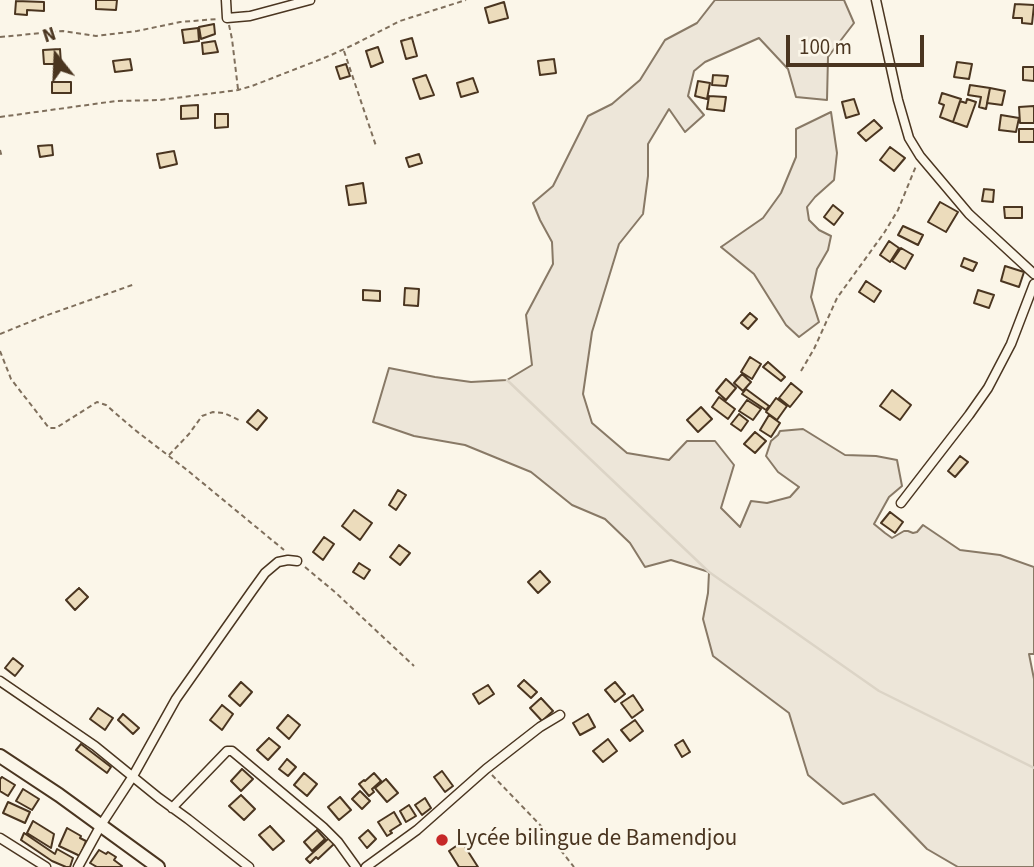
<!DOCTYPE html>
<meta charset="utf-8">
<style>
body{margin:0}
#map{position:relative;width:1034px;height:867px;overflow:hidden;background:#fbf6e9;font-family:"Source Sans 3",sans-serif}
canvas{display:block}
.north{position:absolute;left:21px;top:21px;width:70px;height:70px;-webkit-text-stroke:5px #fbf6e9;paint-order:stroke;rotate:342deg;font-size:19px;font-weight:700;line-height:28px;text-align:center;color:#4a3520}
.north::after{content:'';display:block;margin:auto;width:24px;height:32px;background:#4a3520;clip-path:polygon(50% 0,100% 100%,50% 72%,0 100%)}
.scale{position:absolute;left:786px;top:35px;width:138px;height:32px;box-sizing:border-box;border:4px solid #4a3520;border-top:0;padding-left:9px;font-size:21px;line-height:24px;white-space:nowrap;color:#4a3520;-webkit-text-stroke:5px #fbf6e9;paint-order:stroke}
</style>
<div id="map">
<canvas width="1034" height="867"></canvas>
<div class="north">N</div>
<div class="scale">100 m</div>
</div>
<script>
const c = document.querySelector('canvas').getContext('2d');
c.lineJoin = 'round';
function fillPath(path, color) { c.fillStyle = color; c.fill(path, 'evenodd'); }
const toPath = rows => new Path2D(rows.map(r => 'M' + r).join(''));
function strokePath(path, color, width, dash) { c.strokeStyle = color; c.lineWidth = width; c.lineCap = dash ? 'butt' : 'round'; c.setLineDash(dash || []); c.stroke(path); }
function drawText(font, color, halo, rows, align = 'center') {
  c.font = font + ' "Source Sans 3",sans-serif'; c.lineWidth = 5; c.setLineDash([]); c.textBaseline = 'middle'; c.strokeStyle = halo; c.fillStyle = color; for (const [text, x, y, turn = 0] of rows) {
    c.save(); c.translate(x, y); c.rotate((+turn || 0) * Math.PI / 180); c.textAlign = isNaN(turn) ? turn : align; if (halo) c.strokeText(text, 0, 0); c.fillText(text, 0, 0); c.restore();
  }
}
const green = toPath([
 [715,0,844,0,854,23,828,57,827,100,796,97,788,69,759,38,705,62,694,71,688,96,704,115,685,132,669,109,648,144,648,176,643,214,619,244,592,332,583,394,592,423,627,453,669,460,687,441,715,441,734,465,721,508,740,527,751,501,767,503,790,497,799,487,778,472,766,456,771,441,778,435,780,431,803,429,845,455,876,456,897,460,902,486,889,497,874,524,885,533,892,538,904,531,908,531,913,533,917,532,923,525,960,550,1000,555,1034,567,1034,654,1029,654,1034,679,1034,867,958,867,927,849,874,794,843,804,808,775,789,713,713,656,703,619,708,593,709,572,671,560,645,567,630,543,605,519,572,505,531,472,465,445,414,436,373,422,389,368,435,377,471,382,507,380,532,365,526,315,553,264,552,242,540,220,533,203,553,186,588,116,612,104,640,80,665,40,697,23,715,0],
 [831,112,837,153,834,180,815,197,807,207,809,220,819,230,831,236,828,250,817,269,811,297,819,322,799,337,786,325,754,274,721,247,763,218,781,193,796,157,796,129,831,112]
]);
fillPath(green, '#ede6d9');
strokePath(green, '#887966', 2);
strokePath(toPath([
 [507,380,709,572,879,691,1034,768]
]), '#dcd4c6', 2.5);
const building = toPath([
 [96,0,117,0,116,10,96,9,96,0],
 [16,1,44,2,44,11,27,10,27,15,15,14,16,1],
 [504,2,508,18,489,23,485,8,504,2],
 [1015,4,1034,5,1032,24,1022,23,1022,18,1013,18,1015,4],
 [214,24,215,34,201,39,199,27,214,24],
 [198,28,199,41,184,43,182,30,198,28],
 [412,38,417,56,406,59,401,41,412,38],
 [215,41,218,52,203,54,202,43,215,41],
 [378,47,383,62,371,67,366,51,378,47],
 [60,49,61,64,44,64,43,50,60,49],
 [130,59,132,70,115,72,113,61,130,59],
 [554,59,556,73,540,75,538,61,554,59],
 [957,62,972,64,969,79,954,77,957,62],
 [346,64,350,76,340,79,336,67,346,64],
 [1023,67,1034,67,1034,81,1023,80,1023,67],
 [426,75,434,95,420,99,413,79,426,75],
 [713,75,728,76,726,86,712,85,713,75],
 [473,78,478,92,461,97,457,83,473,78],
 [698,81,710,83,707,99,695,96,698,81],
 [52,82,71,82,71,93,52,93,52,82],
 [970,85,990,88,986,109,979,107,981,97,968,95,970,85],
 [990,88,1005,91,1002,105,987,103,990,88],
 [942,93,961,99,953,122,940,117,944,105,939,103,942,93],
 [709,96,726,97,724,111,707,109,709,96],
 [854,99,859,114,846,118,842,102,854,99],
 [967,99,976,102,967,127,953,122,960,101,966,103,967,99],
 [198,105,198,118,181,119,181,106,198,105],
 [1034,106,1034,123,1020,123,1019,107,1034,106],
 [215,114,228,114,228,127,215,128,215,114],
 [1001,115,1019,118,1016,132,999,130,1001,115],
 [874,120,882,128,866,141,858,133,874,120],
 [1019,129,1034,129,1034,142,1019,142,1019,129],
 [52,145,53,155,40,157,38,146,52,145],
 [890,147,905,158,894,171,880,160,890,147],
 [174,151,177,164,160,168,157,154,174,151],
 [419,154,422,163,409,167,406,158,419,154],
 [363,183,366,203,349,205,346,186,363,183],
 [984,189,994,190,993,202,982,201,984,189],
 [940,202,958,212,946,232,928,222,940,202],
 [833,205,843,213,834,225,824,217,833,205],
 [1004,207,1022,207,1022,218,1005,218,1004,207],
 [903,226,923,235,918,245,898,235,903,226],
 [889,241,899,248,890,262,880,255,889,241],
 [901,248,913,255,905,269,892,261,901,248],
 [964,258,977,263,973,271,961,266,964,258],
 [1005,266,1024,272,1019,287,1001,281,1005,266],
 [866,281,881,291,874,302,859,292,866,281],
 [405,288,419,289,418,306,404,305,405,288],
 [363,290,380,291,380,301,363,300,363,290],
 [978,290,994,295,989,308,974,303,978,290],
 [750,313,757,319,748,329,741,323,750,313],
 [750,357,761,364,752,379,741,372,750,357],
 [768,362,785,377,781,381,763,367,768,362],
 [742,374,751,382,743,391,734,383,742,374],
 [726,379,736,388,726,400,716,391,726,379],
 [791,383,802,392,790,407,779,398,791,383],
 [746,389,769,406,766,410,742,394,746,389],
 [892,390,911,405,900,420,880,406,892,390],
 [719,397,735,409,728,419,712,407,719,397],
 [776,398,787,406,777,420,766,412,776,398],
 [747,400,761,409,753,420,739,411,747,400],
 [701,407,712,419,698,432,687,420,701,407],
 [258,410,267,418,257,430,247,422,258,410],
 [739,414,748,421,741,431,731,424,739,414],
 [769,415,780,423,771,437,760,430,769,415],
 [755,432,766,441,755,453,744,444,755,432],
 [960,456,968,462,955,477,948,471,960,456],
 [398,490,406,495,396,510,389,505,398,490],
 [354,510,372,523,360,540,342,526,354,510],
 [890,512,903,522,895,533,881,523,890,512],
 [324,537,334,544,323,560,313,552,324,537],
 [399,545,410,553,400,565,390,557,399,545],
 [359,563,370,570,364,579,353,572,359,563],
 [540,571,550,582,538,593,528,582,540,571],
 [79,588,88,597,75,610,66,600,79,588],
 [13,658,23,666,15,676,5,668,13,658],
 [524,680,537,692,531,698,518,686,524,680],
 [241,682,252,692,240,706,229,696,241,682],
 [615,682,625,694,615,702,605,690,615,682],
 [488,685,494,694,479,704,473,694,488,685],
 [633,695,643,710,632,718,621,703,633,695],
 [541,698,553,711,542,721,530,708,541,698],
 [222,705,233,714,222,730,210,720,222,705],
 [98,708,113,718,105,730,90,719,98,708],
 [123,714,139,728,133,734,118,720,123,714],
 [588,714,595,727,580,735,573,723,588,714],
 [288,715,300,725,289,739,277,728,288,715],
 [635,720,643,731,630,741,621,730,635,720],
 [269,738,280,747,268,760,257,750,269,738],
 [608,739,617,751,603,762,593,751,608,739],
 [683,740,690,752,682,757,675,745,683,740],
 [81,744,111,767,107,773,76,750,81,744],
 [287,759,296,767,288,776,279,769,287,759],
 [242,769,253,779,241,791,231,781,242,769],
 [442,771,453,786,445,792,434,777,442,771],
 [304,773,317,784,307,796,294,785,304,773],
 [374,773,381,781,372,789,374,792,369,796,359,784,364,780,365,781,374,773],
 [2,777,15,785,8,796,0,791,0,779,2,777],
 [386,779,398,793,387,802,375,788,386,779],
 [23,789,39,799,32,810,16,801,23,789],
 [360,791,370,801,362,809,352,799,360,791],
 [241,795,255,809,244,820,229,806,241,795],
 [340,797,351,810,339,820,328,807,340,797],
 [425,798,431,808,422,815,415,805,425,798],
 [8,802,30,812,25,823,3,813,8,802],
 [409,805,416,816,406,822,400,811,409,805],
 [394,812,401,824,390,831,392,833,387,836,378,822,394,812],
 [33,821,54,834,51,848,27,833,33,821],
 [270,826,284,841,273,850,259,835,270,826],
 [67,828,81,836,80,838,86,841,80,856,59,846,67,828],
 [317,830,325,839,312,851,304,842,317,830],
 [368,830,376,839,367,848,359,838,368,830],
 [24,833,55,854,57,849,73,858,70,867,66,867,52,861,21,840,24,833],
 [329,838,335,843,318,859,316,857,310,863,306,859,329,838],
 [462,842,478,867,459,867,449,851,462,842],
 [99,850,106,854,108,852,116,857,114,860,122,866,121,867,97,867,90,863,99,850]
]);
fillPath(building, '#ecdcbc');
strokePath(building, '#4a3520', 2);
const minor = toPath([
 [226,0,227,18,250,16,310,0],
 [876,0,898,100,909,138,920,156,969,214,1034,274],
 [901,503,969,415,988,388,1011,344,1034,284],
 [0,681,95,746,159,798,188,819,249,867],
 [172,808,227,751,232,751,323,827,338,842,356,867],
 [0,838,46,867],
 [78,867,101,825,133,776,176,699,252,591,265,573,278,562,288,560,297,561],
 [366,867,417,830,486,769,540,727,560,715]
]);
const secondary = toPath([
 [0,756,59,795,158,867]
]);
strokePath(minor, '#4a3520', 11);
strokePath(secondary, '#4a3520', 16);
strokePath(toPath([
 [229,25,232,39,238,89],
 [0,37,63,31,96,36,137,31,180,22,218,19],
 [344,51,376,146],
 [0,117,116,101,160,100,238,90,252,86,329,56,355,44,400,21,466,0],
 [0,150,2,158],
 [0,334,42,317,135,284],
 [0,351,11,379,49,428,56,428,97,402,106,405,135,430,187,470,284,550],
 [801,371,814,349,837,298,884,233,898,210,916,166],
 [169,455,189,434,202,416,213,412,224,413,241,421],
 [305,567,336,593,414,666],
 [492,775,543,828,574,867]
]), '#7f6f5c', 2, [5, 3.5]);
strokePath(minor, '#fbf6e9', 8);
strokePath(secondary, '#fbf6e9', 12);
for (const [x, y, r, color] of [
 [442,840,7,"#c62828"]
]) { const dot = new Path2D(); dot.arc(x, y, r, 0, 2 * Math.PI); c.fillStyle = color; c.fill(dot); strokePath(dot, '#fbf6e9', 2.5); }
drawText('23px', '#4a3520', '#fbf6e9', [
 ["Lycée bilingue de Bamendjou",456,840]
], 'left');
</script>
